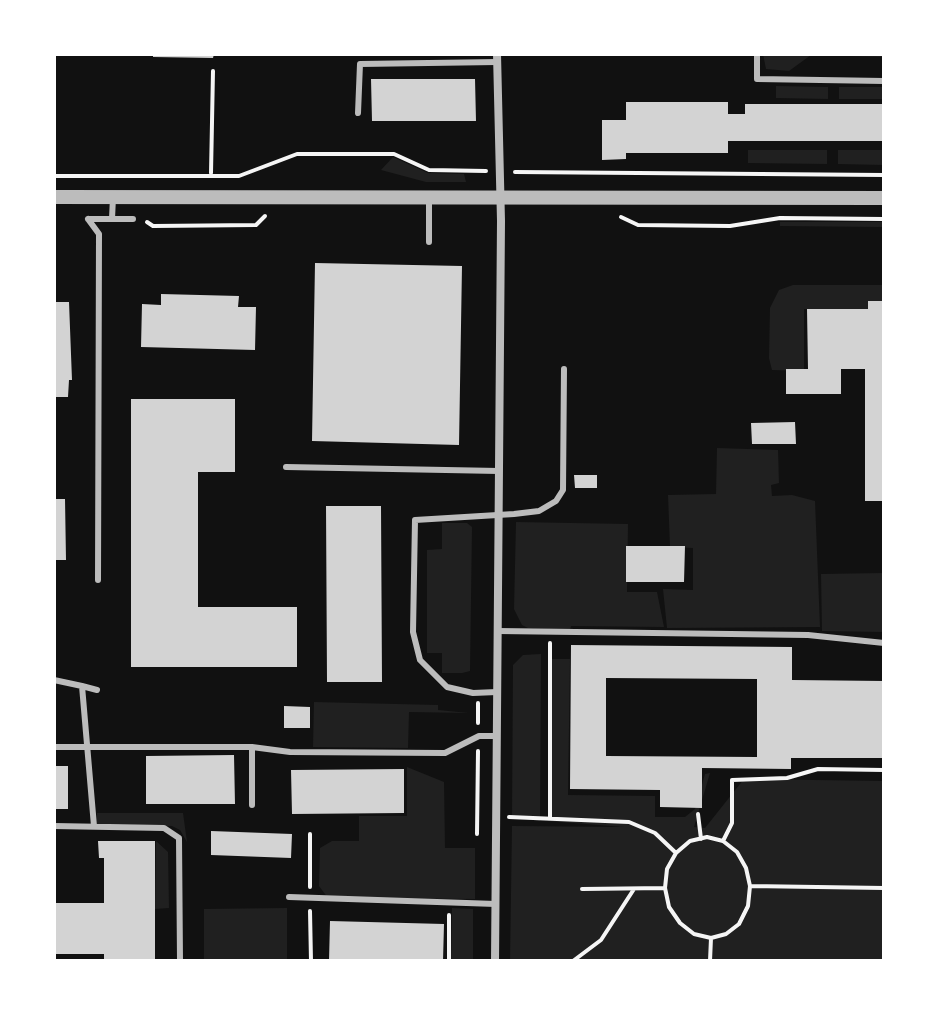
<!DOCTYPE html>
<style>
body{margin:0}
#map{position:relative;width:938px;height:1015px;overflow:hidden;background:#111;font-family:Inter,sans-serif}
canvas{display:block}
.frame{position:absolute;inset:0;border:56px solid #fff;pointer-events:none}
</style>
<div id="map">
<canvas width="938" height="1015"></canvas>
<div class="frame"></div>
</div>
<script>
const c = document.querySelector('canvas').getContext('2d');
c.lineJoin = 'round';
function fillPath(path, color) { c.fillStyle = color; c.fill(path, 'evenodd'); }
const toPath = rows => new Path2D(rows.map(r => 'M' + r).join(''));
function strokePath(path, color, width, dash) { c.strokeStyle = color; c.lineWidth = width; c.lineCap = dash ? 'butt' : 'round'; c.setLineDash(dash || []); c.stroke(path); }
fillPath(toPath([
 [763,54,884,54,884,57,811,55,789,71,766,69],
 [776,86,828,87,828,99,776,98],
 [839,87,884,87,884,99,839,99],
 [748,150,827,150,827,164,748,163],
 [838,150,884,150,884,165,838,164],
 [393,157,428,173,464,174,466,182,426,182,381,170],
 [780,222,884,222,884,227,780,226],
 [793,285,883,285,884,309,804,309,804,371,772,370,769,358,770,308,779,290],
 [717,448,778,450,779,483,771,485,772,496,792,495,815,501,820,627,667,628,663,589,693,590,693,548,670,547,668,495,716,494],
 [516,522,628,524,627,592,657,592,664,627,571,626,570,630,528,628,522,625,514,609],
 [442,523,467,523,472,527,470,671,462,673,442,673,442,653,427,653,427,550,442,549],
 [884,573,884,632,822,631,821,574],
 [541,654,540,821,512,817,513,665,523,655],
 [550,659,570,659,568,795,655,796,655,817,685,817,695,809,705,774,710,773,694,827,705,828,744,779,884,781,884,961,510,961,512,826,624,827,548,821],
 [314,702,438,705,438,710,469,713,409,712,408,748,313,747],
 [407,767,444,782,445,848,475,848,475,899,328,898,319,886,320,848,332,841,359,841,359,816,407,816],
 [97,813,183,813,187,842,180,830,172,826,97,824],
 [156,841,168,852,169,908,155,909],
 [287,908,287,961,204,961,204,909],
 [452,908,473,909,473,961,451,961]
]), '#202020');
fillPath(toPath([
 [153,54,214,54,213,58,153,57],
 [371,79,475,79,476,121,372,121],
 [626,102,728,102,728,114,745,114,745,104,884,104,884,141,728,141,728,153,626,153,626,159,602,160,602,120,626,120],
 [315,263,462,266,459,445,312,441],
 [161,294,239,296,238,307,256,307,255,350,141,347,142,304,161,305],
 [868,301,884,301,884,501,865,501,865,369,841,369,841,394,786,394,786,369,808,369,807,309,868,309],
 [54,302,69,302,72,380,69,380,68,397,54,397],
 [131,399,235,399,235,472,198,472,198,607,297,607,297,667,131,667],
 [795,422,796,444,752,444,751,423],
 [574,475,597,475,597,488,575,488],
 [54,499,65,499,66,560,54,560],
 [326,506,381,506,382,682,327,682],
 [626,546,685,546,684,582,626,582],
 [571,645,792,647,792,680,884,681,884,758,791,758,791,769,702,768,702,808,660,807,660,790,570,789],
 [606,678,757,679,757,757,606,756],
 [284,706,310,707,310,728,284,728],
 [234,755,235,804,146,804,146,756],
 [54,766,68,766,68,809,54,809],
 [404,769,404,813,292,814,291,770],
 [211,831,292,834,291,858,211,855],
 [98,841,155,841,155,961,104,961,104,954,54,954,54,903,104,903,104,858,99,858],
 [330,921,444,924,443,961,329,961]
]), '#d3d3d3');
strokePath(toPath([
 [515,172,884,175],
 [211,173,213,71],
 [54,176,239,176,297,154,394,154,429,170,486,171],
 [621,217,638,225,730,226,780,218,884,219],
 [147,222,153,226,256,225,265,216],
 [550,643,550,817],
 [478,703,478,723],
 [698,814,701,839],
 [509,817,629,822,655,833,676,853],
 [310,834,310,887],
 [477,834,478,751],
 [707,837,723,841,737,852,746,868,750,886,748,906,739,924,726,934,711,938,694,934,680,923,669,907,665,888,667,869,676,853,690,841,707,837],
 [723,841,732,823,732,780,787,778,818,769,884,770],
 [750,886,884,888],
 [582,889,665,888],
 [310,911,311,961],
 [449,961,449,915],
 [573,961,601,940,634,889],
 [710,961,711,938]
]), '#f5f5f5', 4);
strokePath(toPath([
 [757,54,757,79,884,81],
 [358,113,360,64,497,62],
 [429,198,429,242],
 [88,219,99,234,98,580],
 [88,219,133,219],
 [112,219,113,197],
 [286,467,499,471],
 [498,631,808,635,884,643],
 [54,680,82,686,94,826],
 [82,686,97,690],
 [497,692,473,693,447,687,420,660,413,632,415,520,514,514,539,511,556,501,563,490,564,369],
 [54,747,252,747,290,752,445,753,479,736,497,736],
 [252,747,252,805],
 [54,826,164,828,179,838,180,961],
 [289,897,496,904]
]), '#bcbcbc', 6);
strokePath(toPath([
 [495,961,501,221,497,54]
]), '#bcbcbc', 8);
strokePath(toPath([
 [54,197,884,198]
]), '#bcbcbc', 14);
</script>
